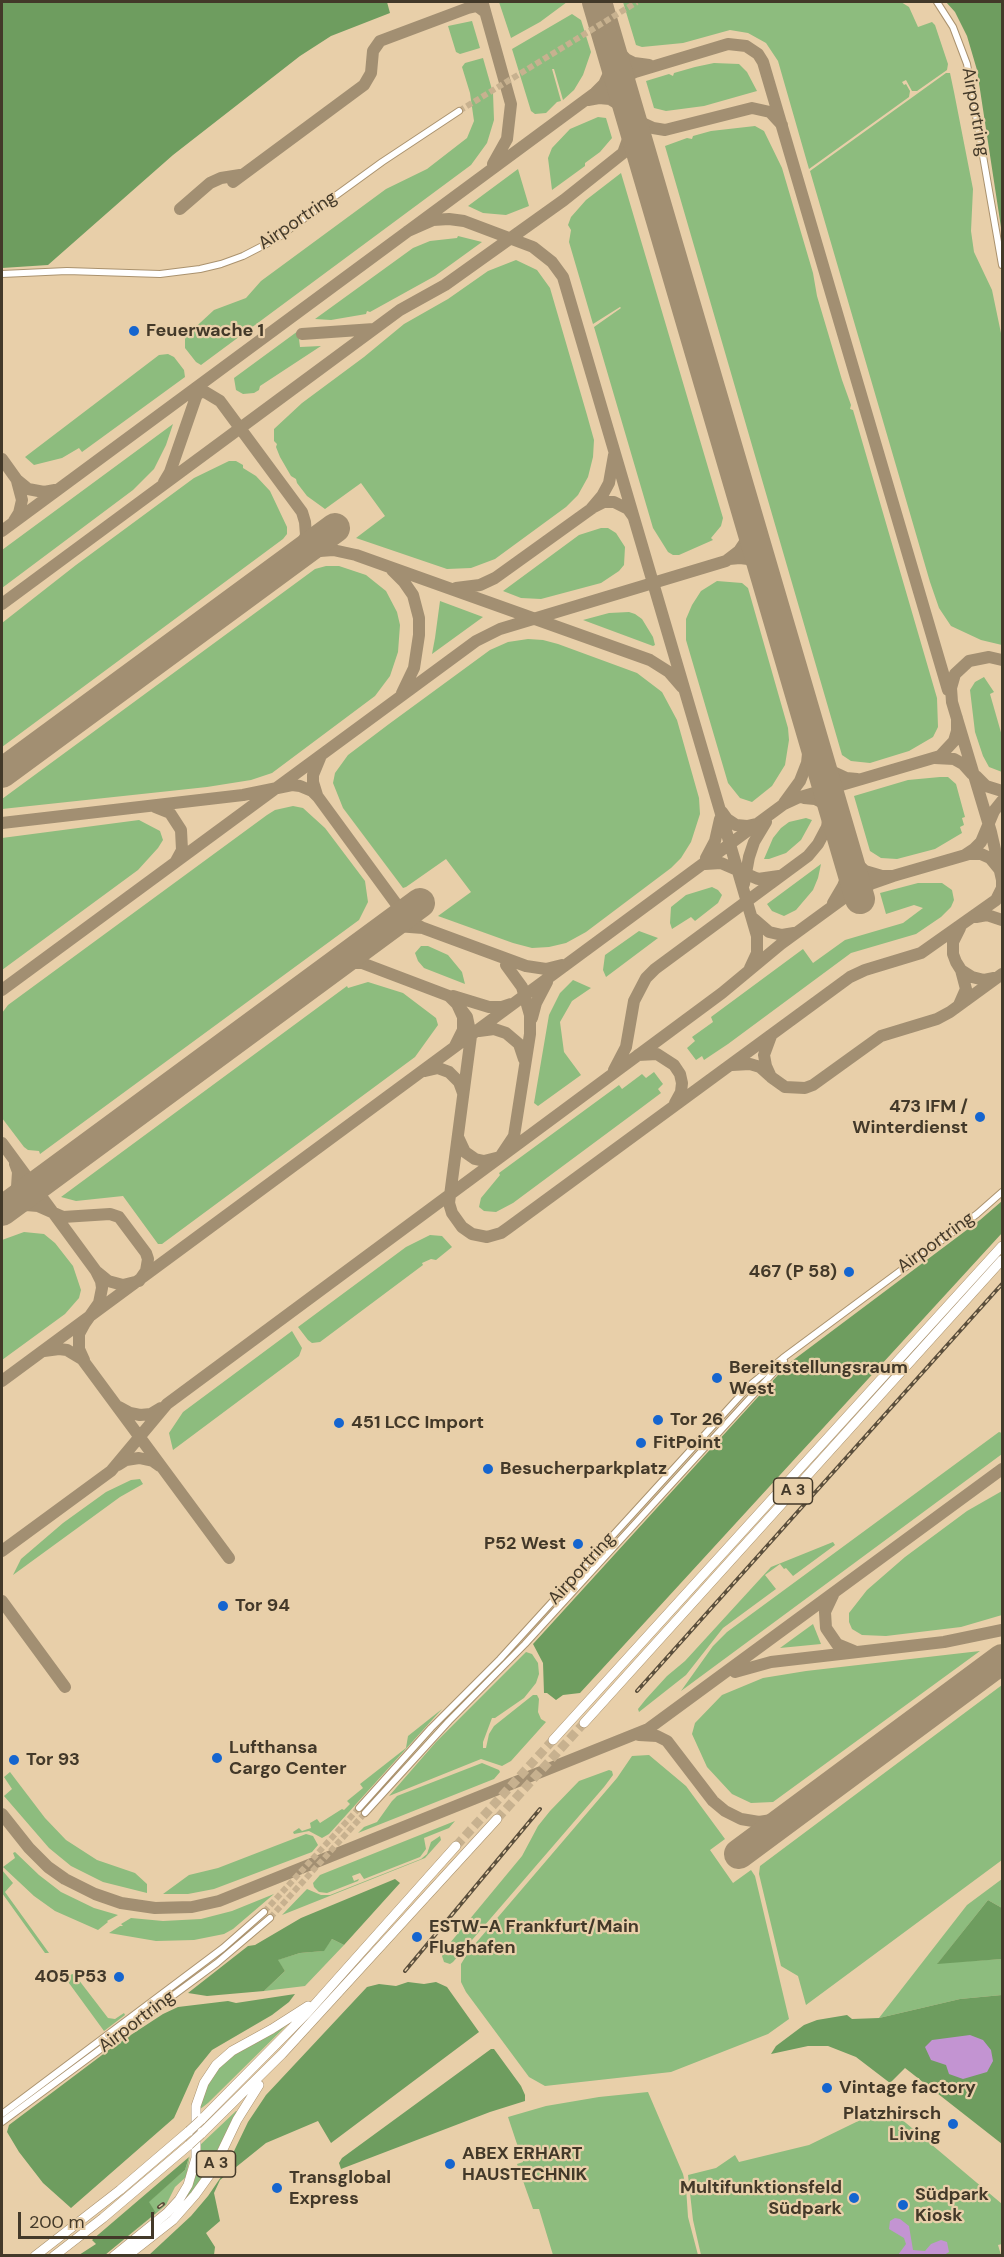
<!DOCTYPE html>
<meta charset="utf-8">
<style>
body{margin:0}
#map{position:relative;width:1004px;height:2257px;overflow:hidden;background:#e8cfa9;font-family:"DM Sans",sans-serif}
canvas{display:block}
.frame{position:absolute;inset:0;border:3px solid #433929;pointer-events:none}
.scale{position:absolute;left:18px;top:2212px;width:136px;height:27px;box-sizing:border-box;border:3px solid #433929;border-top:0;padding-left:8px;font-size:18px;line-height:21px;white-space:nowrap;color:#433929;-webkit-text-stroke:4px #e8cfa9;paint-order:stroke}
</style>
<div id="map">
<canvas width="1004" height="2257"></canvas>
<div class="frame"></div>
<div class="scale">200 m</div>
</div>
<script>
const c = document.querySelector('canvas').getContext('2d');
c.lineJoin = 'round';
function fillPath(path, color) { c.fillStyle = color; c.fill(path, 'evenodd'); }
const toPath = rows => new Path2D(rows.map(r => 'M' + r).join(''));
function strokePath(path, color, width, dash) { c.strokeStyle = color; c.lineWidth = width; c.lineCap = dash ? 'butt' : 'round'; c.setLineDash(dash || []); c.stroke(path); }
function drawText(font, color, halo, rows, align = 'center') {
  c.font = font + ' "DM Sans",sans-serif'; c.lineWidth = 4.5; c.setLineDash([]); c.textBaseline = 'middle'; c.strokeStyle = halo; c.fillStyle = color; for (const [text, x, y, turn = 0] of rows) {
    c.save(); c.translate(x, y); c.rotate((+turn || 0) * Math.PI / 180); c.textAlign = isNaN(turn) ? turn : align; if (halo) c.strokeText(text, 0, 0); c.fillText(text, 0, 0); c.restore();
  }
}
fillPath(toPath([
 [499,2,567,2,540,22,511,38],
 [623,2,901,2,909,7,918,27,932,22,935,25,948,64,947,70,917,91,912,91,906,80,902,82,904,85,906,84,910,91,909,97,809,169,778,61,766,43,748,33,730,30,683,43,642,47,636,45],
 [572,14,581,20,591,52,583,75,574,90,563,100,554,69,552,69,561,101,557,102,546,113,535,114,531,111,512,49],
 [472,21,480,48,460,54,456,52,448,26],
 [483,58,493,93,494,120,487,143,471,165,201,365,196,362,185,348,185,339,188,334,214,310,246,298,261,281,386,189,427,169,467,138,474,121,470,93,462,67,465,63],
 [714,63,739,64,747,72,757,91,704,106,666,111,654,108,646,81,669,74,673,76,674,73,695,67],
 [946,73,950,73,954,92,973,189,971,231,974,252,992,290,1002,338,1002,645,981,640,951,626,939,608,930,582,810,171],
 [598,117,606,118,612,138,600,152,585,163,585,166,552,190,548,158,552,148,570,129],
 [755,126,764,131,782,168,813,273,817,296,842,380,851,405,850,409,853,410,937,698,938,727,933,737,909,751,870,763,851,761,842,755,665,146,687,138,692,139,693,136,711,131],
 [518,169,529,206,506,215,483,213,468,206],
 [621,173,723,518,721,526,711,538,713,540,679,555,673,555,668,552,653,528,594,327,621,308,620,307,593,324,569,242,571,230,568,225,571,217,586,200],
 [458,236,482,242,435,276,370,312,367,311,366,314,331,320,315,319,413,248,430,241,457,238],
 [516,260,537,270,550,288,587,415,594,440,593,457,588,477,578,495,566,507,495,559,471,568,447,569,356,538,385,516,361,483,325,509,307,496,297,483,296,479,291,476,280,457,276,447,277,444,274,441,274,429,302,403,364,357,404,324,448,299,488,271],
 [298,331,300,347,321,346,260,386,259,390,254,393,243,394,236,390,234,378],
 [168,354,174,357,184,370,185,377,82,452,79,448,62,458,34,465,25,457,159,355],
 [173,424,166,445,154,469,133,490,2,588,2,550],
 [229,461,236,461,243,465,243,468,256,476,270,491,287,527,287,534,283,539,2,747,2,623,76,565,194,478],
 [601,528,608,528,616,533,625,547,624,565,619,571,601,583,541,599,521,598,503,591,579,535],
 [326,566,339,566,366,575,386,591,397,612,400,625,398,652,390,676,375,696,272,773,251,780,207,787,2,809,2,799,315,569],
 [717,581,742,583,748,588,788,728,789,740,785,765,772,786,752,802,740,798,728,783,686,640,686,619,692,605,701,591],
 [440,601,483,617,432,654,435,638],
 [629,612,635,614,642,619,653,637,655,645,653,646,583,620,609,613],
 [528,639,543,640,558,644,637,673,662,692,677,720,699,798,700,814,691,842,681,858,671,868,586,932,566,943,549,947,532,948,513,943,438,916,471,892,446,859,406,887,403,888,343,808,333,783,335,773,348,755,389,724,490,650,508,642],
 [984,677,994,692,990,694,1002,736,1002,772,989,767,983,756,975,732,970,690,975,682],
 [940,777,948,777,956,784,965,817,962,818,964,825,960,827,962,833,935,849,897,859,881,858,870,851,854,796,908,780],
 [293,806,303,808,325,828,365,881,368,902,359,920,40,1154,39,1151,28,1150,24,1147,2,1118,2,1013,8,1005,267,815,275,810],
 [806,818,812,820,801,840,786,853,769,859,764,859,773,838,781,828,789,822],
 [139,820,160,831,163,840,158,848,138,870,2,970,2,838],
 [821,864,818,878,813,890,796,910,784,916,772,911,767,904],
 [918,883,942,883,952,890,954,900,951,907,941,917,916,934,851,953,728,1044,704,1060,702,1056,696,1060,687,1048,695,1041,692,1037,713,1022,711,1017,803,949,813,963,845,940,903,923,923,908,914,905,886,914,880,893],
 [712,887,718,890,722,895,718,903,695,921,691,917,672,929,670,923,671,907,686,895],
 [639,931,658,938,606,977,603,970,605,955],
 [421,946,428,946,448,955,462,972,465,984,424,968,418,961,415,953],
 [573,980,591,988,572,1001,560,1022,564,1052,581,1075,538,1106,534,1103,549,1015,560,993],
 [368,982,403,993,436,1018,438,1025,415,1057,162,1244,158,1244,123,1196,76,1201,61,1197,347,986,348,988],
 [654,1072,663,1084,658,1089,661,1093,637,1111,513,1203,496,1212,484,1211,479,1207,481,1198,500,1175,499,1173,619,1085,622,1089,642,1074,646,1078],
 [24,1232,44,1234,55,1243,73,1266,81,1290,79,1298,65,1314,2,1360,2,1240],
 [430,1235,442,1236,452,1247,436,1260,431,1259,422,1263,423,1265,320,1342,312,1343,308,1340,298,1327,406,1247],
 [292,1331,302,1348,299,1356,173,1450,169,1433,183,1412],
 [999,1432,1002,1433,1002,1454,681,1691,713,1646,727,1632],
 [140,1479,143,1484,120,1497,13,1575,21,1559,63,1523,106,1492,131,1480],
 [1002,1491,1002,1615,961,1627,886,1636,862,1635,852,1629,849,1622,849,1613,867,1590,905,1557,967,1511],
 [833,1542,835,1545,793,1576,786,1568,784,1569,780,1564,765,1575,776,1589,723,1628,686,1675,639,1712,638,1709,646,1699,667,1676,685,1661,771,1567],
 [813,1624,821,1644,780,1648],
 [980,1651,773,1802,751,1803,732,1794,707,1767,692,1734,695,1723,722,1695,763,1678,806,1671],
 [526,1652,532,1654,538,1663,539,1674,536,1683,524,1698,495,1718,492,1718,483,1742,483,1748,486,1748,489,1734,494,1726,533,1695,537,1695,539,1699,538,1712,541,1719,546,1722,511,1761,502,1766,481,1759,389,1796,436,1742],
 [1002,1685,1002,1860,806,2005,798,1976,781,1966,759,1874,760,1866],
 [442,1709,329,1834,322,1838,309,1831,294,1834,293,1832,299,1828,302,1831,311,1828,310,1823,317,1819,320,1823,342,1809,344,1810,350,1804,347,1801,363,1788,360,1784,406,1748,408,1736],
 [649,1755,686,1786,725,1839,710,1850,733,1883,751,1870,755,1876,789,2019,768,2034,671,2072,545,2086,529,2077,466,1992,461,1982,461,1964,469,1951,617,1778,632,1756],
 [482,1763,499,1770,500,1772,494,1779,358,1833,364,1827,377,1822,392,1801,397,1796],
 [609,1770,612,1771,613,1775,604,1787,453,1962,450,1964,444,1962,442,1956,445,1949,522,1856,538,1826,550,1811,579,1781],
 [10,1772,45,1818,66,1840,97,1860,135,1873,147,1884,147,1893,103,1882,71,1866,49,1848,4,1796,12,1789,4,1777],
 [455,1821,449,1828,424,1838,426,1849,420,1857,364,1879,360,1873,352,1876,354,1881,359,1879,358,1881,327,1893,319,1892,314,1887,313,1883,320,1875],
 [306,1834,313,1836,318,1845,312,1852,214,1889,188,1894,163,1894,189,1875,218,1868],
 [440,1836,441,1840,425,1858,282,1915,307,1889,321,1895,330,1895,421,1859,427,1854,431,1842],
 [15,1852,39,1875,61,1892,94,1908,118,1915,107,1921,108,1922,98,1930,55,1911,34,1896,3,1867,15,1858,13,1853],
 [2,1870,13,1883,5,1892,49,1953,45,1953,2,1893],
 [1002,1879,1002,1908,988,1900,938,1963,1002,1959,1002,1995,960,1999,879,2018,967,1905],
 [274,1894,233,1929,224,1934,194,1940,156,1941,109,1933,120,1926,123,1926,121,1924,131,1918,163,1921,201,1919,232,1911],
 [332,1939,344,1945,305,1986,264,1991,285,1971,277,1960,300,1953,323,1951],
 [72,1974,75,1975,108,2018,115,2019,124,2013,125,2015,104,2031,66,1979],
 [289,2023,208,2103,199,2110,208,2081,227,2059],
 [648,2092,683,2174,686,2187,688,2217,698,2255,553,2255,539,2209,533,2209,517,2164,523,2162,508,2117,546,2106,599,2097],
 [887,2107,1002,2204,1002,2244,998,2245,1001,2255,701,2255,693,2220,688,2175,716,2168,735,2155,739,2162,809,2145],
 [236,2111,238,2112,220,2149,203,2178,173,2215,125,2253,180,2203,199,2146],
 [190,2155,186,2177,175,2187,166,2205,117,2246,156,2213,148,2202,185,2170]
]), '#8dbc7e');
fillPath(toPath([
 [2,2,387,2,390,13,331,36,300,56,173,155,48,265,2,268],
 [946,2,1002,2,1002,234,977,70,967,36,955,12],
 [1002,1201,1002,1233,580,1693,563,1695,556,1700,547,1693,544,1693,543,1663,533,1644,788,1364,980,1220],
 [395,1879,400,1883,344,1945,332,1939,324,1951,300,1953,278,1960,285,1971,264,1991,207,1996,188,1993,248,1946,255,1945,301,1918],
 [988,1900,1002,1908,1002,1959,937,1964],
 [408,1982,424,1984,436,1982,447,1987,479,2032,331,2143,318,2121,266,2143,220,2180,214,2193,220,2221,206,2233,215,2247,214,2255,149,2255,191,2216,208,2196,223,2174,248,2122,266,2095,367,1987,379,1984,396,1986],
 [295,1994,289,2002,272,2015,212,2050,195,2071,174,2118,71,2208,43,2183,19,2152,7,2132,9,2125,114,2046,163,2014,178,2007,228,2001,236,2003],
 [1002,1995,1002,2144,905,2068,890,2083,856,2057,828,2046,808,2046,771,2054,776,2046,804,2025,817,2020,847,2015,852,2019,879,2018,960,1999],
 [491,2049,494,2049,521,2086,525,2095,525,2101,490,2112,341,2169,339,2163,342,2158],
 [189,2157,185,2170,149,2202,156,2213,105,2255,79,2255,96,2244,92,2240]
]), '#6e9d5f');
fillPath(toPath([
 [970,2035,983,2040,991,2050,993,2061,987,2072,963,2079,949,2074,946,2065,931,2060,925,2047,932,2040],
 [895,2218,900,2219,909,2226,913,2250,925,2251,931,2244,941,2240,947,2242,949,2252,944,2255,923,2254,898,2255,906,2244,904,2238,889,2229,890,2221]
]), '#c394d2');
strokePath(toPath([
 [483,4,511,104,507,139,493,164],
 [611,44,626,59,634,63,649,65],
 [595,93,635,72,728,44,746,46,758,54,763,62,948,690],
 [588,100,599,98,610,99,620,105,628,113],
 [626,101,636,119,640,122,653,128,665,130,752,108,770,112,782,125],
 [233,182,364,85,371,73,373,51,380,41,468,8,477,6,485,12],
 [180,209,210,183,221,178,240,175],
 [408,231,433,220,449,219,464,221,533,247,552,262,563,277,757,936,757,953,750,968],
 [302,334,374,329],
 [189,393,205,392,220,401,302,512,305,522,306,535,300,549,291,560],
 [2,459,17,480,28,489,44,492,55,490],
 [164,482,170,472,196,397,201,387],
 [594,507,604,502,614,502,628,509,633,516],
 [14,521,19,513,22,500,17,481],
 [2,531,595,93,604,84,611,69,611,53,606,32],
 [729,559,740,558,748,559,757,564,765,575],
 [288,562,304,555,320,551,333,550,356,555,650,660,669,672,682,687],
 [392,570,404,582,413,595,419,618,419,635,414,668,402,693],
 [456,588,480,585,495,578,591,509,602,496,609,483,614,455],
 [2,604,400,310,445,285,564,200,623,153,631,131,629,111],
 [817,749,823,762,833,772,846,778,857,779],
 [935,758,954,759,963,764,972,774],
 [976,776,986,786,1002,791],
 [317,795,313,782,313,775,320,758],
 [804,798,815,799,825,804,833,813,838,823],
 [784,803,800,781,807,763,810,734,807,715],
 [155,807,170,813,181,830,182,850,176,861],
 [722,812,727,819,736,825,747,826,756,824],
 [2,823,243,795,292,785,300,786,312,791,318,797,408,920,423,928],
 [847,854,865,871,882,876,893,876,969,854,981,854,990,858,999,869],
 [965,855,974,849,981,842,994,811,1002,801],
 [706,858,715,841,720,819],
 [705,864,721,863,758,879,779,876],
 [744,884,749,857,754,842,766,822],
 [833,903,843,886,847,876,847,854],
 [976,917,987,915,1002,920],
 [754,919,769,932,782,935,794,933],
 [960,928,953,942,953,954,956,962,961,970,972,977,984,980,994,978],
 [381,932,397,926,423,928,526,966,546,969,562,965],
 [330,969,346,963,362,963,449,996,457,1004,463,1017,463,1030,455,1046],
 [2,990,476,641,500,629,726,561,739,551,745,542,749,525,748,515],
 [453,996,489,1007,502,1007,511,1004],
 [454,1000,467,1017,471,1036,449,1203,452,1213,462,1227,472,1234,487,1237,501,1233,508,1228,850,977,865,970,921,953,996,900,1002,888,1002,880,991,832,952,702,951,688,955,674,969,661,989,657,1002,660],
 [959,1005,966,989,961,970],
 [532,1018,536,1003,547,982],
 [479,1031,494,1029,506,1033,519,1044,524,1059],
 [771,1036,764,1055,766,1066,771,1077,785,1087,805,1088,813,1085,881,1036,937,1019,950,1012,1002,974],
 [638,1055,657,1054,674,1065,680,1074,682,1083,681,1092,675,1103],
 [732,1065,750,1064,760,1067,770,1076],
 [614,1070,626,1047,634,1001,646,978,655,969,808,856,818,844,827,827,830,808,828,790],
 [425,1071,438,1068,449,1072,459,1082,463,1093],
 [458,1137,465,1152,475,1159,484,1161,500,1157,514,1136,530,1034,530,1015,522,987,506,965],
 [2,1143,96,1271,101,1281,102,1288,99,1303,85,1323,79,1334,79,1349,84,1360],
 [3,1210,12,1200,17,1187,18,1172,15,1164],
 [2,1212,26,1205,38,1206,63,1217,110,1214,119,1217,146,1253,148,1259,146,1271,139,1281,123,1285,108,1281,97,1272],
 [44,1351,59,1349,67,1350,82,1359,229,1558],
 [2,1381,784,804,797,798,940,756,954,741,957,731,957,718],
 [119,1407,130,1413,140,1415,151,1414,161,1408],
 [118,1465,126,1460,139,1458,153,1461,160,1466],
 [2,1551,111,1471,167,1404,722,993,781,944,844,898,873,883,893,876],
 [833,1595,825,1612,826,1628,837,1644,854,1651],
 [2,1601,65,1687],
 [735,1672,771,1662,944,1642,1002,1630],
 [639,1735,657,1736,667,1741,713,1801,725,1811,741,1819,759,1822,778,1819,796,1811,823,1792],
 [2,1814,29,1848,48,1867,65,1879,95,1894,121,1903,155,1908,192,1907,219,1901,648,1729,1002,1469]
]), '#a28f72', 12);
strokePath(toPath([
 [597,2,860,899],
 [2,773,335,528],
 [2,1211,420,903],
 [739,1854,1002,1659]
]), '#a28f72', 30);
strokePath(toPath([
 [459,111,637,2],
 [264,1912,359,1808],
 [270,1918,365,1813]
]), '#c7b18f', 6, [6, 3]);
strokePath(toPath([
 [497,1819,584,1723],
 [456,1846,553,1740]
]), '#c7b18f', 9, [9, 4.5]);
const minor = toPath([
 [937,2,953,27,967,64,1002,265],
 [2,274,67,271,160,274,200,269,221,264,243,256,276,239,382,162,459,111],
 [359,1808,431,1728,500,1659,750,1385,783,1358,977,1214,1002,1192],
 [365,1813,449,1721,525,1644,784,1361],
 [2,2114,223,1948,264,1912],
 [2,2122,217,1963,270,1918]
]);
const highway = toPath([
 [584,1723,1002,1260],
 [553,1740,1002,1246],
 [201,2120,307,2013,456,1846],
 [201,2134,282,2054,497,1819],
 [35,2256,120,2190,189,2131],
 [54,2256,103,2218,189,2145],
 [114,2256,167,2213,179,2200,188,2185,196,2158,196,2106,204,2083,216,2065,232,2051,272,2029,308,2006],
 [127,2256,173,2220,195,2195,213,2170,237,2120,259,2085]
]);
strokePath(minor, '#aa926e', 8);
strokePath(highway, '#aa926e', 10);
strokePath(minor, '#fff', 6);
strokePath(highway, '#fff', 9);
const rail = toPath([
 [637,1691,1002,1284],
 [405,1971,540,1809],
 [159,2207,163,2204]
]);
strokePath(rail, '#5b4f3c', 4);
strokePath(rail, '#e8cfa9', 1.5, [4.5]);
const highwayBridge = toPath([
 [189,2131,201,2120],
 [189,2145,201,2134]
]);
strokePath(highwayBridge, '#aa926e', 10, []);
strokePath(highwayBridge, '#fff', 9);
for (const [x, y, r, color] of [
 [134,331,6,"#1565cf"],
 [980,1117,6,"#1565cf"],
 [849,1272,6,"#1565cf"],
 [717,1378,6,"#1565cf"],
 [658,1420,6,"#1565cf"],
 [339,1423,6,"#1565cf"],
 [641,1443,6,"#1565cf"],
 [488,1469,6,"#1565cf"],
 [578,1544,6,"#1565cf"],
 [223,1606,6,"#1565cf"],
 [217,1758,6,"#1565cf"],
 [14,1760,6,"#1565cf"],
 [417,1937,6,"#1565cf"],
 [119,1977,6,"#1565cf"],
 [827,2088,6,"#1565cf"],
 [953,2124,6,"#1565cf"],
 [450,2164,6,"#1565cf"],
 [277,2188,6,"#1565cf"],
 [854,2198,6,"#1565cf"],
 [903,2205,6,"#1565cf"]
]) { const dot = new Path2D(); dot.arc(x, y, r, 0, 2 * Math.PI); c.fillStyle = color; c.fill(dot); strokePath(dot, '#e8cfa9', 2); }
for (const [x, y, w] of [
 [793,1491,39],
 [216,2164,39]
]) { const box = new Path2D(); box.roundRect(x - w / 2, y - 13, w, 26, 4.5); c.fillStyle = '#e8cfa9'; c.fill(box); strokePath(box, '#433929', 1.5); }
drawText('bold 16px', '#433929', null, [
 ["A 3",793,1491],
 ["A 3",216,2164]
]);
drawText('18px', '#433929', '#e8cfa9', [
 ["Airportring",975,112,80],
 ["Airportring",298,221,-34],
 ["Airportring",936,1243,-36],
 ["Airportring",582,1569,-48],
 ["Airportring",137,2022,-37]
]);
drawText('bold 18px', '#433929', '#e8cfa9', [
 ["Feuerwache 1",146,331],
 ["473 IFM /",968,1107,"right"],
 ["Winterdienst",968,1128,"right"],
 ["467 (P 58)",837,1272,"right"],
 ["Bereitstellungsraum",729,1368],
 ["West",729,1389],
 ["Tor 26",670,1420],
 ["451 LCC Import",351,1423],
 ["FitPoint",653,1443],
 ["Besucherparkplatz",500,1469],
 ["P52 West",566,1544,"right"],
 ["Tor 94",235,1606],
 ["Lufthansa",229,1748],
 ["Cargo Center",229,1769],
 ["Tor 93",26,1760],
 ["ESTW-A Frankfurt/Main",429,1927],
 ["Flughafen",429,1948],
 ["405 P53",107,1977,"right"],
 ["Vintage factory",839,2088],
 ["Platzhirsch",941,2114,"right"],
 ["Living",941,2135,"right"],
 ["ABEX ERHART",462,2154],
 ["HAUSTECHNIK",462,2175],
 ["Transglobal",289,2178],
 ["Express",289,2199],
 ["Multifunktionsfeld",842,2188,"right"],
 ["Südpark",842,2209,"right"],
 ["Südpark",915,2195],
 ["Kiosk",915,2216]
], 'left');
</script>
